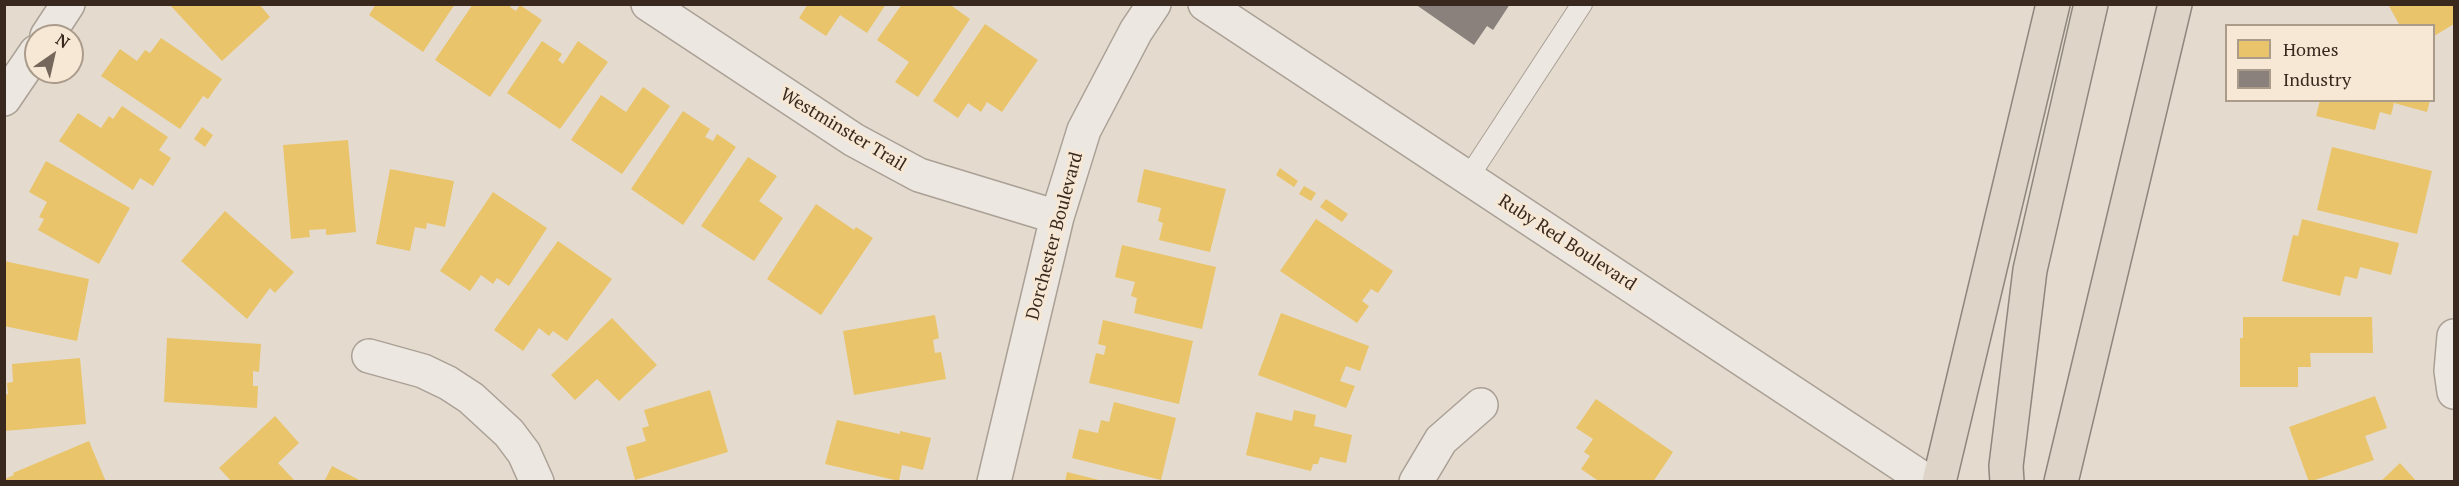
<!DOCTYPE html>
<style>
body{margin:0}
#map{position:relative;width:2459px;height:486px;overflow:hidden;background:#e4dbce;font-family:"PT Serif",serif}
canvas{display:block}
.frame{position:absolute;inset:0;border:6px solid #39281e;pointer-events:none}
.legend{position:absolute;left:2225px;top:24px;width:210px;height:78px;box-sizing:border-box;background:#f6e8d4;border:2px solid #aa9b8b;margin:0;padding:8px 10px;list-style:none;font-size:18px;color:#39281e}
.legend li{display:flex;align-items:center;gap:12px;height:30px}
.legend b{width:30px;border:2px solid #aa9b8b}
.north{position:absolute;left:24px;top:24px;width:60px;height:60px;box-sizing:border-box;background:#f6e8d4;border:2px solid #aa9b8b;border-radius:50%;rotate:34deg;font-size:16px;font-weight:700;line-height:24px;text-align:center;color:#39281e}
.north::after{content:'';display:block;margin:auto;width:21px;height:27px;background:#75675c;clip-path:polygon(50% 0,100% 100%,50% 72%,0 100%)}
</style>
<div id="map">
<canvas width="2459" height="486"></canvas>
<div class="frame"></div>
<ul class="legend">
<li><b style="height:16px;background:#e9c46a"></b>Homes</li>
<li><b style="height:16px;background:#8a817c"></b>Industry</li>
</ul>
<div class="north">N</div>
</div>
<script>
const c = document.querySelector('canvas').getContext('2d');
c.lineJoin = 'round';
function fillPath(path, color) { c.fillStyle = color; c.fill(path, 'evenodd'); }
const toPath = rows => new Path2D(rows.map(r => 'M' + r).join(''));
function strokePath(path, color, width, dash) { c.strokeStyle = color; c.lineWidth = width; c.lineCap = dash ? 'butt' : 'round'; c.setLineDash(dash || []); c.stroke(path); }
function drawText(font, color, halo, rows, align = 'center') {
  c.font = font + ' "PT Serif",serif'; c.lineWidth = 6; c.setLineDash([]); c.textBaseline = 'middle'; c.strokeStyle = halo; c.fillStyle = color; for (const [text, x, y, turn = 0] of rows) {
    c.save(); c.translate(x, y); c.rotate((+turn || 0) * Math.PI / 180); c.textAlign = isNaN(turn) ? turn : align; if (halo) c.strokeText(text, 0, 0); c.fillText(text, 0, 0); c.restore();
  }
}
fillPath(toPath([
 [169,4,259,4,270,17,222,61],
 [376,4,455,4,423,52,369,15],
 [473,4,512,4,510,7,516,11,520,5,542,20,490,97,435,60],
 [808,4,886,4,867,33,840,15,826,36,799,18],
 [902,4,949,4,970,19,918,97,895,82,909,62,877,40],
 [2388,4,2454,4,2454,24,2434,36,2434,26,2400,26],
 [985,24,1038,60,1002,112,987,102,981,112,968,103,958,118,933,101],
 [161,38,222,79,208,99,203,96,180,129,101,76,120,49,137,61,145,50,150,53],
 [542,41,562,54,558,60,563,64,578,41,608,62,560,129,507,93],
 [643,87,670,106,622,174,571,140,601,95,626,112],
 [2320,100,2430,100,2427,112,2394,103,2391,115,2380,112,2375,130,2316,116],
 [122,106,168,137,159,150,171,158,153,186,140,178,133,190,59,141,78,113,101,128,109,116,113,119],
 [683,111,710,129,705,137,713,141,717,134,736,147,683,225,631,189],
 [202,127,213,135,205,147,194,139],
 [348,140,356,232,326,235,326,229,309,230,310,237,291,239,283,145],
 [2332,147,2432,171,2417,234,2317,210],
 [748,157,777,176,759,201,783,218,754,261,701,226],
 [46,161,130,208,99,264,38,230,44,219,39,217,47,202,29,192],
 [1280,168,1298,181,1294,187,1276,175],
 [390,169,454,181,445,227,427,223,426,229,415,227,410,251,376,244],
 [1144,169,1226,189,1210,252,1159,240,1163,223,1158,221,1161,208,1137,202],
 [1304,186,1316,193,1311,201,1299,194],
 [493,192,547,228,509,286,497,278,493,284,481,275,470,291,440,271],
 [1326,199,1348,214,1342,222,1320,207],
 [816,204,854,230,856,227,873,238,821,315,767,279],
 [225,211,294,272,275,293,270,288,247,319,181,261],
 [1316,219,1393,271,1378,293,1371,289,1362,301,1369,306,1357,323,1280,271],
 [2302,219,2399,243,2391,275,2360,267,2357,279,2345,276,2340,296,2282,281,2293,235,2298,236],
 [558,241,612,279,567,341,553,331,549,336,539,328,523,351,494,330],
 [1122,245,1216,267,1202,329,1134,313,1137,298,1131,296,1135,282,1115,277],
 [4,261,89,279,77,341,4,326],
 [1281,313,1369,346,1360,371,1346,366,1340,381,1355,386,1346,408,1258,375],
 [935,315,939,338,933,340,935,353,941,352,946,379,854,395,843,331],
 [2243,317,2372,317,2373,353,2310,353,2311,367,2298,367,2298,387,2240,387,2240,338,2243,338],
 [612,318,657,365,619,401,597,379,575,400,551,375],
 [1103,320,1193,341,1179,404,1089,383,1096,353,1104,355,1106,346,1098,344],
 [167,338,261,344,259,372,253,371,253,386,258,386,257,408,164,402],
 [80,358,86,424,4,431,4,395,8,394,7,383,13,382,12,364],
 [710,390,728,452,635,480,626,447,646,441,642,428,649,426,644,410],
 [2375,396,2387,428,2365,436,2374,460,2309,482,2289,427],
 [1596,399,1673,452,1653,482,1600,482,1581,469,1590,456,1584,452,1593,439,1576,428],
 [1114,402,1176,418,1161,480,1072,458,1079,429,1098,433,1101,420,1109,422],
 [1294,410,1316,415,1314,426,1352,435,1346,463,1320,457,1318,464,1313,464,1311,471,1246,455,1256,412,1292,421],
 [275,416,299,443,278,463,296,482,232,482,219,468],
 [837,420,900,434,900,431,931,438,923,470,902,465,899,481,825,464],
 [89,441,106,482,5,482,5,479,14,475,13,473],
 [2400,463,2417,482,2380,482],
 [332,466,363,482,324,482],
 [1067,472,1103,481,1103,482,1065,482]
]), '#e9c46a');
fillPath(toPath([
 [1415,4,1510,4,1493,30,1487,26,1474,45]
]), '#8a817c');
const service = toPath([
 [1468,178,1582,4]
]);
const minor = toPath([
 [648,4,854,140,919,175,1057,217],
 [1205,4,1928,482],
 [47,36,68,4],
 [4,99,36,52],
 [2454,336,2451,371,2454,392],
 [369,356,423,371,448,383,471,398,509,433,524,453,537,482],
 [994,482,1057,217,1084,130,1136,31,1154,4],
 [1416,482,1441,440,1481,405]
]);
const trunk = toPath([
 [1939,482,2053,4],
 [2007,482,2006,466,2030,270,2091,4],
 [2061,482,2175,4]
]);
strokePath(service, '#aaa096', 22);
strokePath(minor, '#aaa096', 36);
strokePath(trunk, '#8f867d', 36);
strokePath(service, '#ece7e0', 20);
strokePath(minor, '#ece7e0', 33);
strokePath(trunk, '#ded4c8', 33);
drawText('18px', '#39281e', '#f6e8d4', [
 ["Westminster Trail",843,130,31],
 ["Dorchester Boulevard",1055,236,-75],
 ["Ruby Red Boulevard",1567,243,33]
]);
</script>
